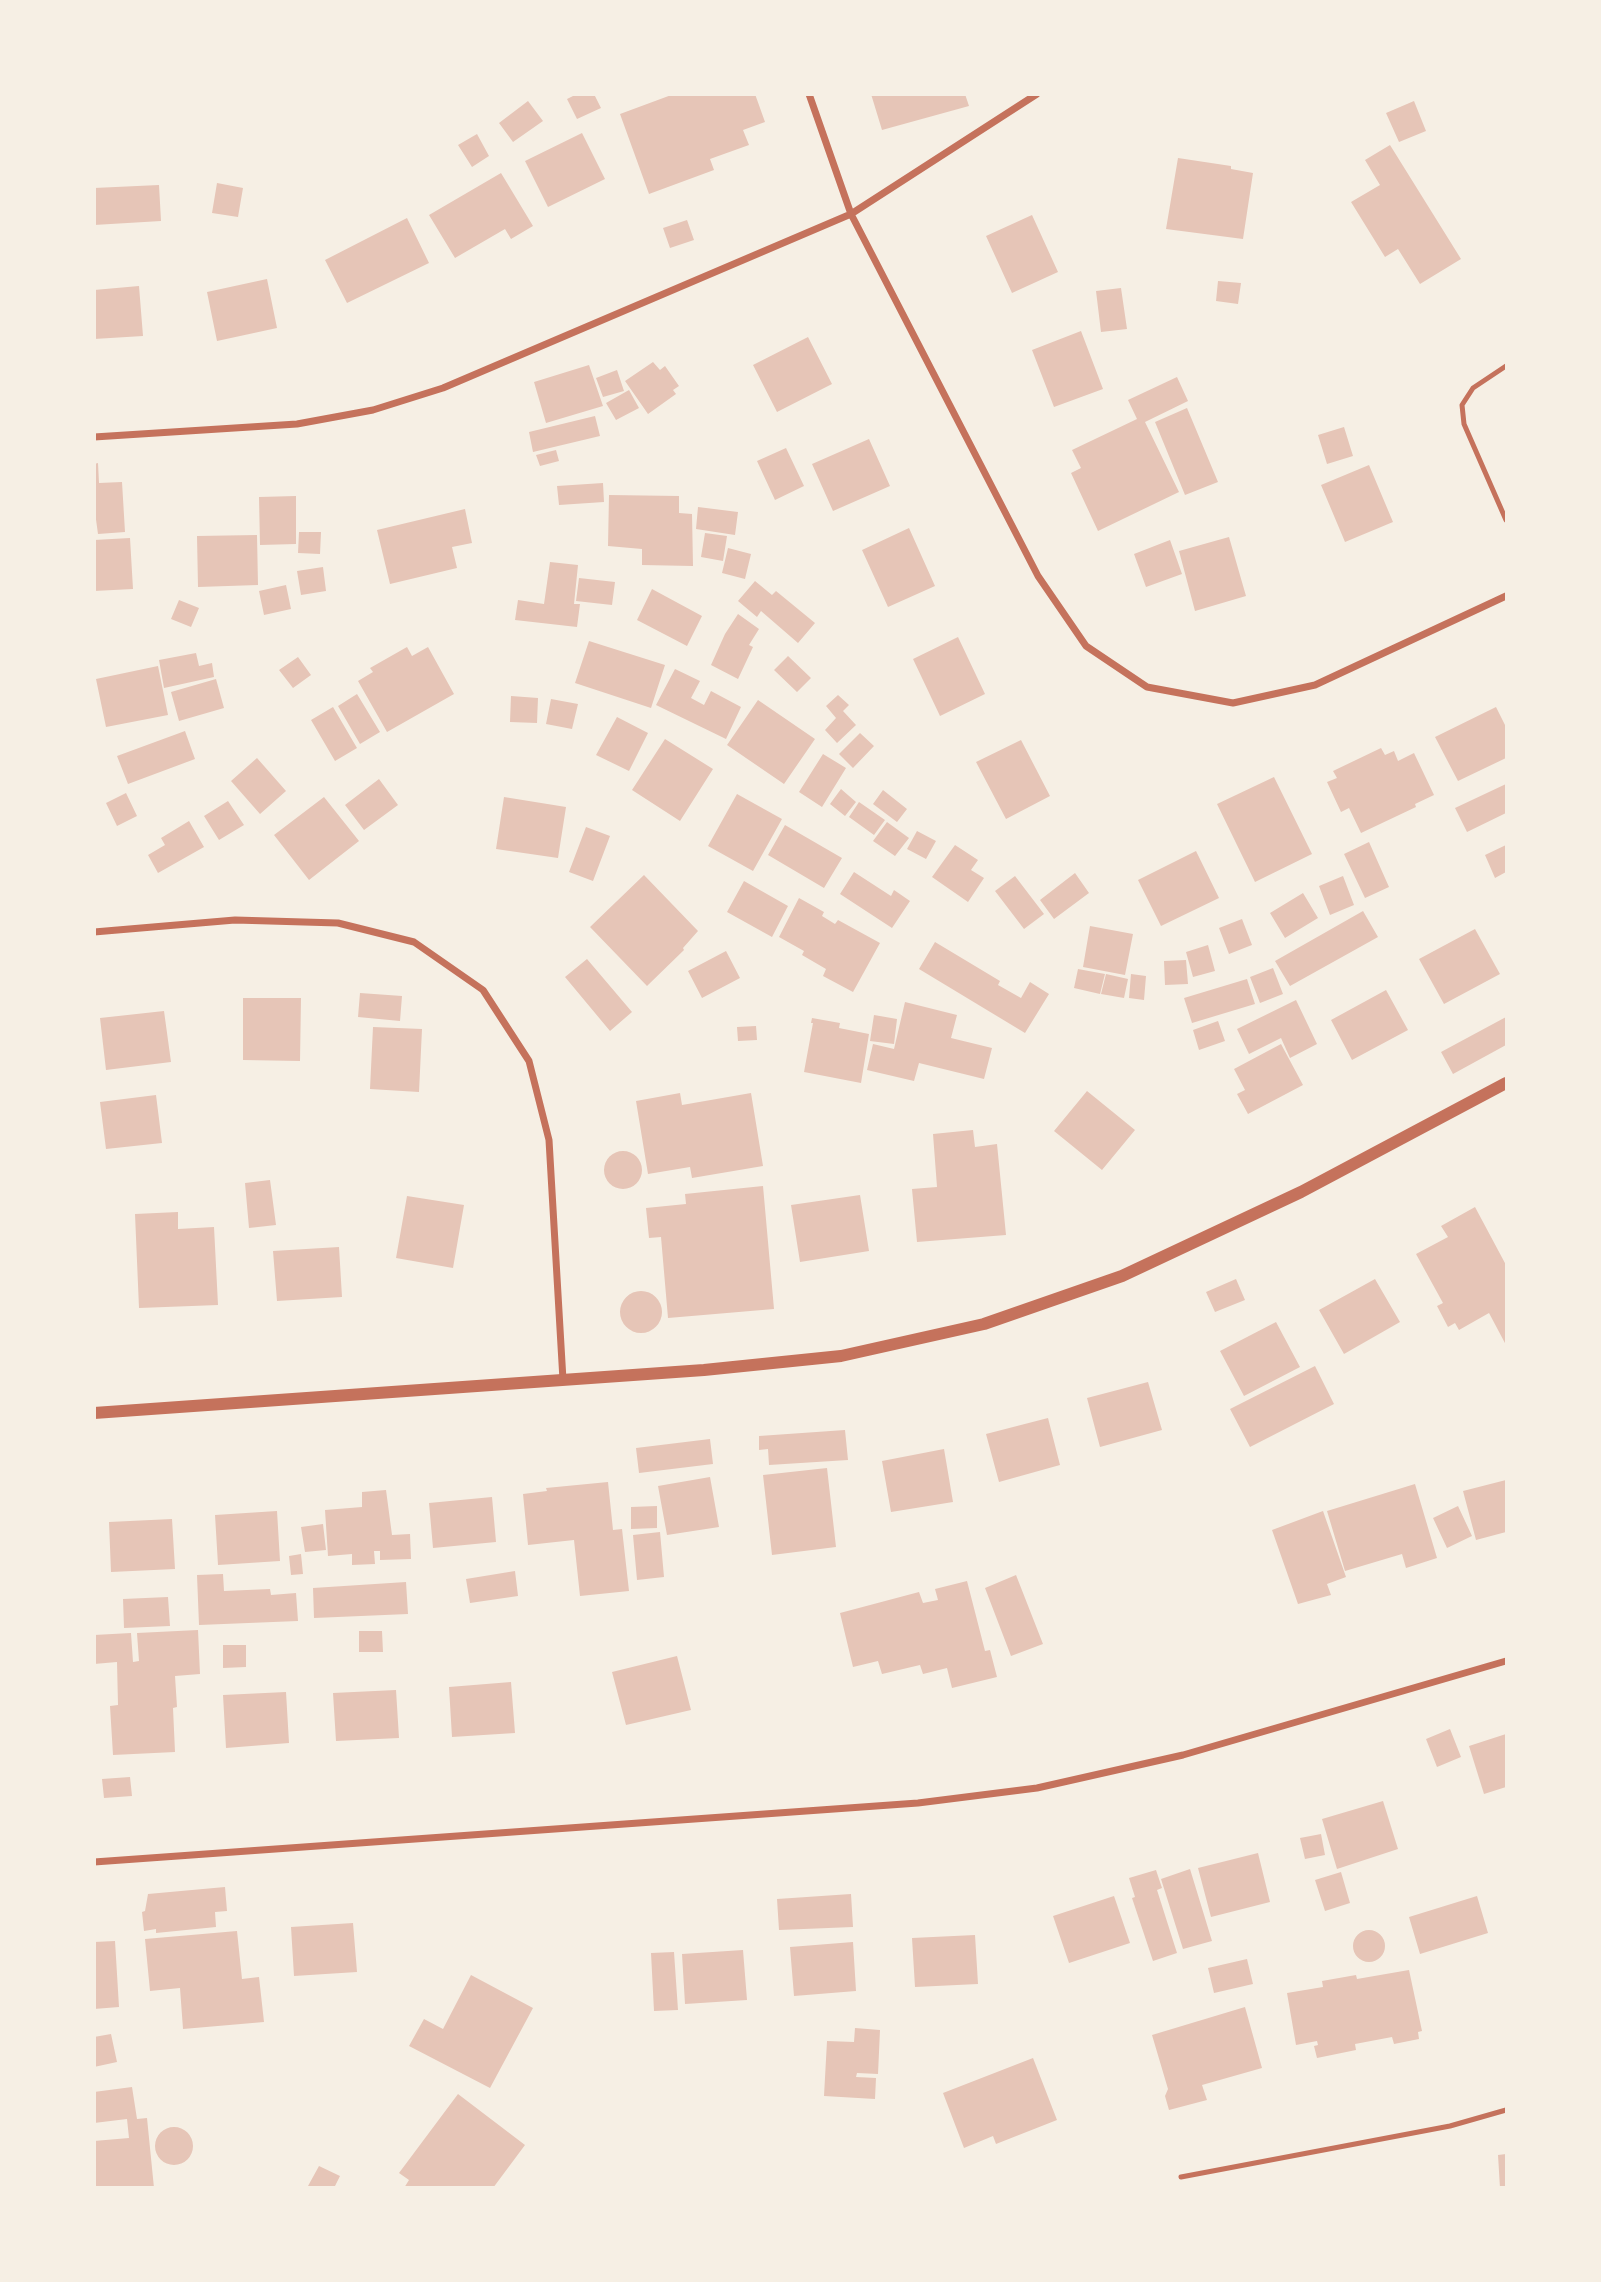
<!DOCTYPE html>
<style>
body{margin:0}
#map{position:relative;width:1601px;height:2282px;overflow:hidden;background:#f6efe4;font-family:"PT Serif",serif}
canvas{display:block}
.frame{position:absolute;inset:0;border:96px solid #f6efe4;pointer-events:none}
</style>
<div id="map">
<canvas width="1601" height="2282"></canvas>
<div class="frame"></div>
</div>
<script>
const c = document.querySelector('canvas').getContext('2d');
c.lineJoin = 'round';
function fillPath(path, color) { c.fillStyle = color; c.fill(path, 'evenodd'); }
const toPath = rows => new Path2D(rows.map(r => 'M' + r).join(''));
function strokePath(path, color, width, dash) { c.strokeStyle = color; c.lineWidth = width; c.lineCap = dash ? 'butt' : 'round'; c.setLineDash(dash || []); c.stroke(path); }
fillPath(toPath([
 [577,94,594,94,601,108,577,119,567,99],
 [674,94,755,94,765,122,743,130,749,145,710,159,714,170,649,194,620,114],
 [871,94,965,94,969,106,882,130],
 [528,101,543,121,513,142,499,123],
 [1414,101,1426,131,1399,142,1386,113],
 [582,133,605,179,548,207,525,161],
 [477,134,489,156,472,167,458,145],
 [1390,145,1461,259,1420,284,1398,249,1385,257,1351,202,1380,185,1365,160],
 [1178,158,1231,166,1231,169,1253,173,1243,239,1166,229],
 [501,173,533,226,511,239,505,229,455,258,429,215],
 [217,183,243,188,238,217,212,213],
 [159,185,161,221,94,225,94,188],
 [1032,215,1058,272,1012,293,986,236],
 [407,218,429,263,347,303,325,260],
 [687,220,694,240,670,248,663,228],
 [267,279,277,328,217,341,207,292],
 [1218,281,1241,283,1238,304,1216,301],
 [139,286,143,336,94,339,94,290],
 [1121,288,1127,329,1101,332,1096,291],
 [1081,331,1103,389,1054,407,1032,350],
 [808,337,832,384,777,412,753,365],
 [653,362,660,370,665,366,679,386,673,390,676,394,648,414,625,381],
 [589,365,603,406,546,423,534,382],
 [617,370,624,391,603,397,596,378],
 [1177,377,1188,401,1145,422,1179,492,1098,531,1071,473,1081,468,1072,450,1137,419,1128,400],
 [629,390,639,408,616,420,606,403],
 [1187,408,1218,482,1185,495,1155,422],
 [595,416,600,436,533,452,529,432],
 [1344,427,1353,456,1327,464,1318,435],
 [869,439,890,486,833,511,812,464],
 [786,448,804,486,775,500,757,461],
 [556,450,559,461,540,466,536,455],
 [98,463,99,483,122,482,125,532,98,534,94,505,94,464],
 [1369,465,1393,522,1345,542,1321,485],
 [603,483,604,502,559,505,557,486],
 [609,495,679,496,679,513,692,514,693,566,642,565,642,549,608,546],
 [296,496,296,544,260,545,259,497],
 [698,507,738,512,735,535,696,529],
 [465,509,472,543,452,547,457,568,390,584,377,530],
 [909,528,935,586,888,607,862,550],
 [299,532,321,532,320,554,298,553],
 [705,533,727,536,723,561,701,557],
 [257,535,258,585,198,587,197,536],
 [1229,537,1246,596,1195,611,1179,551],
 [130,538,133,589,94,591,94,540],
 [1170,540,1182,574,1146,587,1134,554],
 [728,548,751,554,745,579,722,573],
 [550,562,578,565,574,604,580,604,577,627,515,620,518,600,544,604],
 [323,567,326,591,301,595,297,571],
 [579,578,615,582,612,605,576,601],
 [755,581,772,595,776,591,815,623,798,643,761,611,757,617,738,601],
 [286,585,291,609,264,615,259,591],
 [652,589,702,616,687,646,637,620],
 [179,600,199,608,191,627,171,619],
 [738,614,759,629,749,645,753,647,738,679,711,665,725,634],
 [958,637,985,694,940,716,913,659],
 [589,641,665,665,651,708,575,683],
 [407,647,412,656,428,647,454,694,387,732,358,681,373,672,370,668],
 [196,653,199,666,212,663,214,677,164,688,159,660],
 [788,656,811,678,797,692,774,670],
 [298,657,311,675,293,688,279,670],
 [158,666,168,715,106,727,96,679],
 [675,669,700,681,691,698,704,705,711,691,741,707,726,739,656,705],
 [216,679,224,708,179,721,171,692],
 [357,694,380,732,360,744,338,706],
 [838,695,849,705,843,711,856,725,837,743,825,730,836,718,826,706],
 [511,696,538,698,537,723,510,722],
 [551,699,578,704,572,729,546,724],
 [758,700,815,739,784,784,727,745],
 [333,707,357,748,335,761,311,720],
 [1496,707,1506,727,1506,758,1458,781,1435,737],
 [617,717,648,733,629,771,596,755],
 [185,731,195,759,128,784,117,756],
 [860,733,874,746,853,768,839,754],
 [665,739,713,769,680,821,632,790],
 [1021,740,1050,796,1006,819,976,762],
 [1381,748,1385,755,1394,751,1398,761,1414,753,1434,795,1415,804,1416,807,1361,833,1349,808,1341,812,1327,782,1337,778,1333,771],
 [823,754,846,768,822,807,799,792],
 [257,758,286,791,260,814,231,781],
 [1274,777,1312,854,1255,882,1217,804],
 [379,779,398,805,364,830,345,805],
 [1506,784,1506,813,1467,832,1455,808],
 [841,789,856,802,845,816,830,804],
 [883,790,907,809,897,822,873,804],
 [126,793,137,816,117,826,106,803],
 [737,794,782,819,753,871,708,846],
 [324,797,359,841,309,880,274,835],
 [504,797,566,807,558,858,496,849],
 [228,801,244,825,219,840,204,816],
 [859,802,885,820,874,835,849,817],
 [189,821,204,847,158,873,148,855,165,845,161,838],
 [887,822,909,838,895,856,873,841],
 [785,825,842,858,824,888,768,855],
 [586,827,610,836,593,881,569,872],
 [917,831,936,841,926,859,907,849],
 [1369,842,1389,887,1365,898,1344,854],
 [955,845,978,860,971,870,984,878,968,902,932,877],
 [1506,845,1506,872,1495,878,1485,855],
 [1196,851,1219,898,1161,926,1138,880],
 [854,872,891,896,894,890,910,901,892,928,840,894],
 [1075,873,1089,893,1054,919,1040,900],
 [644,875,698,931,683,948,684,950,647,986,590,927],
 [1015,876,1044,914,1024,929,995,891],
 [1343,876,1354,905,1330,915,1319,886],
 [744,881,788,906,772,937,727,912],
 [1303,893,1318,918,1285,938,1270,913],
 [799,898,824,912,822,916,835,924,838,920,880,943,853,992,823,976,826,969,802,955,804,951,779,937],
 [1363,911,1378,937,1290,986,1275,961],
 [1242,919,1252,945,1229,954,1219,928],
 [1090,926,1133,934,1125,975,1083,967],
 [1475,929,1500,974,1444,1004,1419,959],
 [935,942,1000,981,998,985,1021,998,1030,982,1049,994,1025,1033,919,969],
 [1208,945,1215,971,1193,977,1186,952],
 [726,951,740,978,702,998,688,971],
 [587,959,632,1012,610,1031,565,977],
 [1186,960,1188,984,1165,985,1164,961],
 [1273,968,1283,994,1260,1003,1250,977],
 [1078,969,1105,974,1100,994,1074,988],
 [1106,974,1128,979,1124,998,1101,994],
 [1131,974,1146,976,1144,1000,1129,998],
 [1247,979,1255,1004,1192,1023,1184,998],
 [1386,990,1408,1030,1352,1060,1331,1020],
 [360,993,402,996,400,1021,358,1017],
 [243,998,301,998,300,1061,243,1060],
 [1296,1000,1317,1044,1290,1058,1281,1038,1249,1054,1237,1029],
 [905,1002,957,1015,951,1038,992,1048,984,1079,919,1063,914,1081,867,1070,873,1044,894,1049],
 [164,1011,171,1062,106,1070,100,1018],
 [874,1015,897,1019,894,1044,870,1041],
 [1506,1017,1506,1045,1453,1074,1441,1052],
 [812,1018,840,1023,839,1028,869,1034,861,1083,804,1072,813,1023,811,1023],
 [1218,1021,1225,1041,1199,1050,1193,1030],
 [756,1026,757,1040,738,1041,737,1027],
 [373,1027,422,1029,419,1092,370,1089],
 [1281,1044,1303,1085,1248,1114,1237,1094,1245,1090,1234,1069],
 [1087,1091,1135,1130,1102,1170,1054,1131],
 [680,1093,682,1105,751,1093,763,1166,692,1178,690,1167,648,1174,636,1101],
 [156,1095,162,1143,106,1149,100,1102],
 [973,1130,975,1147,997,1144,1006,1235,917,1242,912,1189,937,1187,933,1134],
 '604 1170a19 19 0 1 1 38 0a19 19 0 1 1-38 0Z',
 [270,1180,276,1225,249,1228,245,1183],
 [763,1186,774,1309,668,1318,661,1237,649,1238,646,1208,686,1204,685,1194],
 [860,1195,869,1251,800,1262,791,1205],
 [407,1196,464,1205,453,1268,396,1258],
 [1475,1207,1506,1265,1506,1345,1489,1313,1459,1330,1455,1323,1448,1327,1437,1306,1443,1303,1416,1254,1448,1237,1441,1226],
 [178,1212,178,1229,214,1227,218,1305,139,1308,135,1214],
 [339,1247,342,1297,277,1301,273,1251],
 [1236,1279,1245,1300,1215,1312,1206,1292],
 [1375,1279,1400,1322,1344,1354,1319,1310],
 '620 1312a21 21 0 1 1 42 0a21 21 0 1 1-42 0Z',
 [1276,1322,1300,1367,1244,1396,1220,1351],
 [1315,1366,1334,1404,1250,1447,1230,1409],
 [1148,1382,1162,1430,1100,1447,1087,1398],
 [1048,1418,1060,1465,999,1482,986,1434],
 [845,1430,848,1460,769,1465,768,1449,759,1450,759,1436],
 [710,1439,713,1464,639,1473,636,1448],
 [944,1449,953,1502,891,1512,882,1461],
 [827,1468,836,1547,772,1555,763,1475],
 [710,1477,719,1527,667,1535,658,1486],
 [1506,1480,1506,1532,1476,1540,1463,1491],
 [608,1482,613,1530,622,1529,629,1591,580,1596,574,1540,528,1545,523,1494,547,1491,546,1488],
 [1415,1484,1437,1558,1406,1568,1402,1554,1345,1571,1327,1511],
 [386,1490,392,1535,410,1534,411,1559,380,1560,380,1551,374,1551,375,1564,352,1565,352,1554,328,1556,325,1510,362,1507,362,1492],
 [492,1497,496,1542,433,1548,429,1503],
 [657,1506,657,1528,631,1529,631,1507],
 [1458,1506,1472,1536,1447,1548,1433,1518],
 [277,1511,280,1561,218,1565,215,1515],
 [1323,1511,1346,1577,1327,1584,1331,1595,1298,1604,1272,1530],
 [172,1519,175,1569,111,1572,109,1522],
 [323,1524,326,1550,305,1552,301,1527],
 [660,1532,664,1577,637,1580,633,1535],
 [301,1554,303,1574,291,1575,289,1556],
 [515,1571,518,1596,470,1603,466,1579],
 [223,1574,224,1591,270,1589,271,1595,296,1593,298,1621,199,1625,197,1575],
 [1016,1575,1043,1644,1011,1656,985,1588],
 [967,1581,985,1651,990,1650,997,1677,952,1688,947,1668,923,1674,920,1665,882,1674,878,1661,853,1667,840,1613,919,1592,923,1603,938,1600,935,1589],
 [406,1582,408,1614,314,1618,313,1588],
 [168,1597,170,1626,124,1628,123,1599],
 [198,1630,200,1674,175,1676,177,1707,173,1708,175,1752,113,1755,110,1706,118,1705,117,1662,94,1664,94,1635,131,1633,133,1662,139,1661,137,1633],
 [359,1631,382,1631,383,1652,359,1652],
 [223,1645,246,1645,246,1667,223,1668],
 [677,1656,691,1710,626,1725,612,1672],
 [511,1682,515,1733,452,1737,449,1687],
 [396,1690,399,1738,336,1741,333,1693],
 [286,1692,289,1743,226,1748,223,1695],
 [1450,1729,1461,1757,1437,1767,1426,1739],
 [1506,1734,1506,1787,1484,1794,1469,1746],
 [130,1777,132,1796,104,1798,102,1779],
 [1383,1801,1398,1849,1337,1869,1322,1819],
 [1321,1834,1325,1855,1305,1859,1300,1838],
 [1258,1853,1270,1902,1211,1917,1198,1868],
 [1190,1869,1212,1941,1183,1949,1161,1879],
 [1156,1870,1162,1888,1157,1890,1177,1953,1153,1961,1132,1898,1135,1897,1129,1878],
 [1341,1872,1350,1903,1325,1911,1315,1880],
 [225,1887,227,1911,215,1912,216,1927,156,1933,156,1929,144,1931,142,1912,145,1911,148,1894],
 [851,1894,853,1927,779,1930,777,1899],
 [1114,1896,1130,1943,1069,1963,1053,1916],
 [1477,1896,1488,1933,1420,1954,1409,1917],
 [353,1923,357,1972,294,1976,291,1927],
 '1353 1946a16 16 0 1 1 32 0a16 16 0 1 1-32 0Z',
 [237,1931,242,1979,259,1977,264,2022,183,2029,180,1988,150,1991,145,1939],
 [975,1935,978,1984,915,1987,912,1938],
 [115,1941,119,2007,94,2009,94,1942],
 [853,1942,856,1991,794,1996,790,1947],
 [743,1950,747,2000,685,2004,682,1954],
 [674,1952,678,2010,654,2011,651,1953],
 [1247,1959,1253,1984,1214,1993,1208,1968],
 [1409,1970,1422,2031,1418,2032,1419,2039,1394,2044,1392,2037,1355,2044,1356,2050,1317,2058,1314,2046,1318,2045,1317,2041,1296,2045,1287,1993,1323,1987,1322,1981,1356,1975,1357,1979],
 [471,1975,533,2008,490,2088,409,2046,424,2019,443,2029],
 [1245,2007,1262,2068,1202,2085,1207,2100,1169,2110,1165,2096,1168,2089,1152,2035],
 [855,2028,880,2030,878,2074,857,2073,856,2077,876,2078,875,2099,824,2096,827,2041,854,2042],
 [111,2034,117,2062,94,2067,94,2037],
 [1033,2058,1057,2120,996,2144,993,2136,964,2148,943,2093],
 [132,2087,137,2119,147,2118,154,2188,94,2188,94,2141,129,2138,127,2119,94,2123,94,2092],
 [458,2094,525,2145,493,2188,404,2188,409,2180,399,2173],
 '155 2146a19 19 0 1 1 38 0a19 19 0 1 1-38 0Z',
 [1506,2154,1506,2188,1500,2188,1498,2155],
 [319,2166,340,2176,334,2188,308,2186]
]), '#e6c5b7');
strokePath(toPath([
 [1506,366,1473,388,1462,405,1464,424,1506,520],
 [1181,2177,1450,2126,1506,2110]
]), '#c5725c', 5);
strokePath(toPath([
 [809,94,851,214,1038,576,1086,646,1147,687,1233,703,1315,685,1506,596],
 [94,437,297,424,373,410,443,388,851,214,1037,94],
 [94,932,235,920,338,923,414,942,483,990,529,1061,549,1140,563,1380],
 [94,1862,918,1803,1037,1788,1183,1755,1506,1661]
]), '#c5725c', 7);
strokePath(toPath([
 [94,1413,704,1370,841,1356,984,1324,1122,1276,1301,1192,1506,1083]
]), '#c5725c', 12);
</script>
